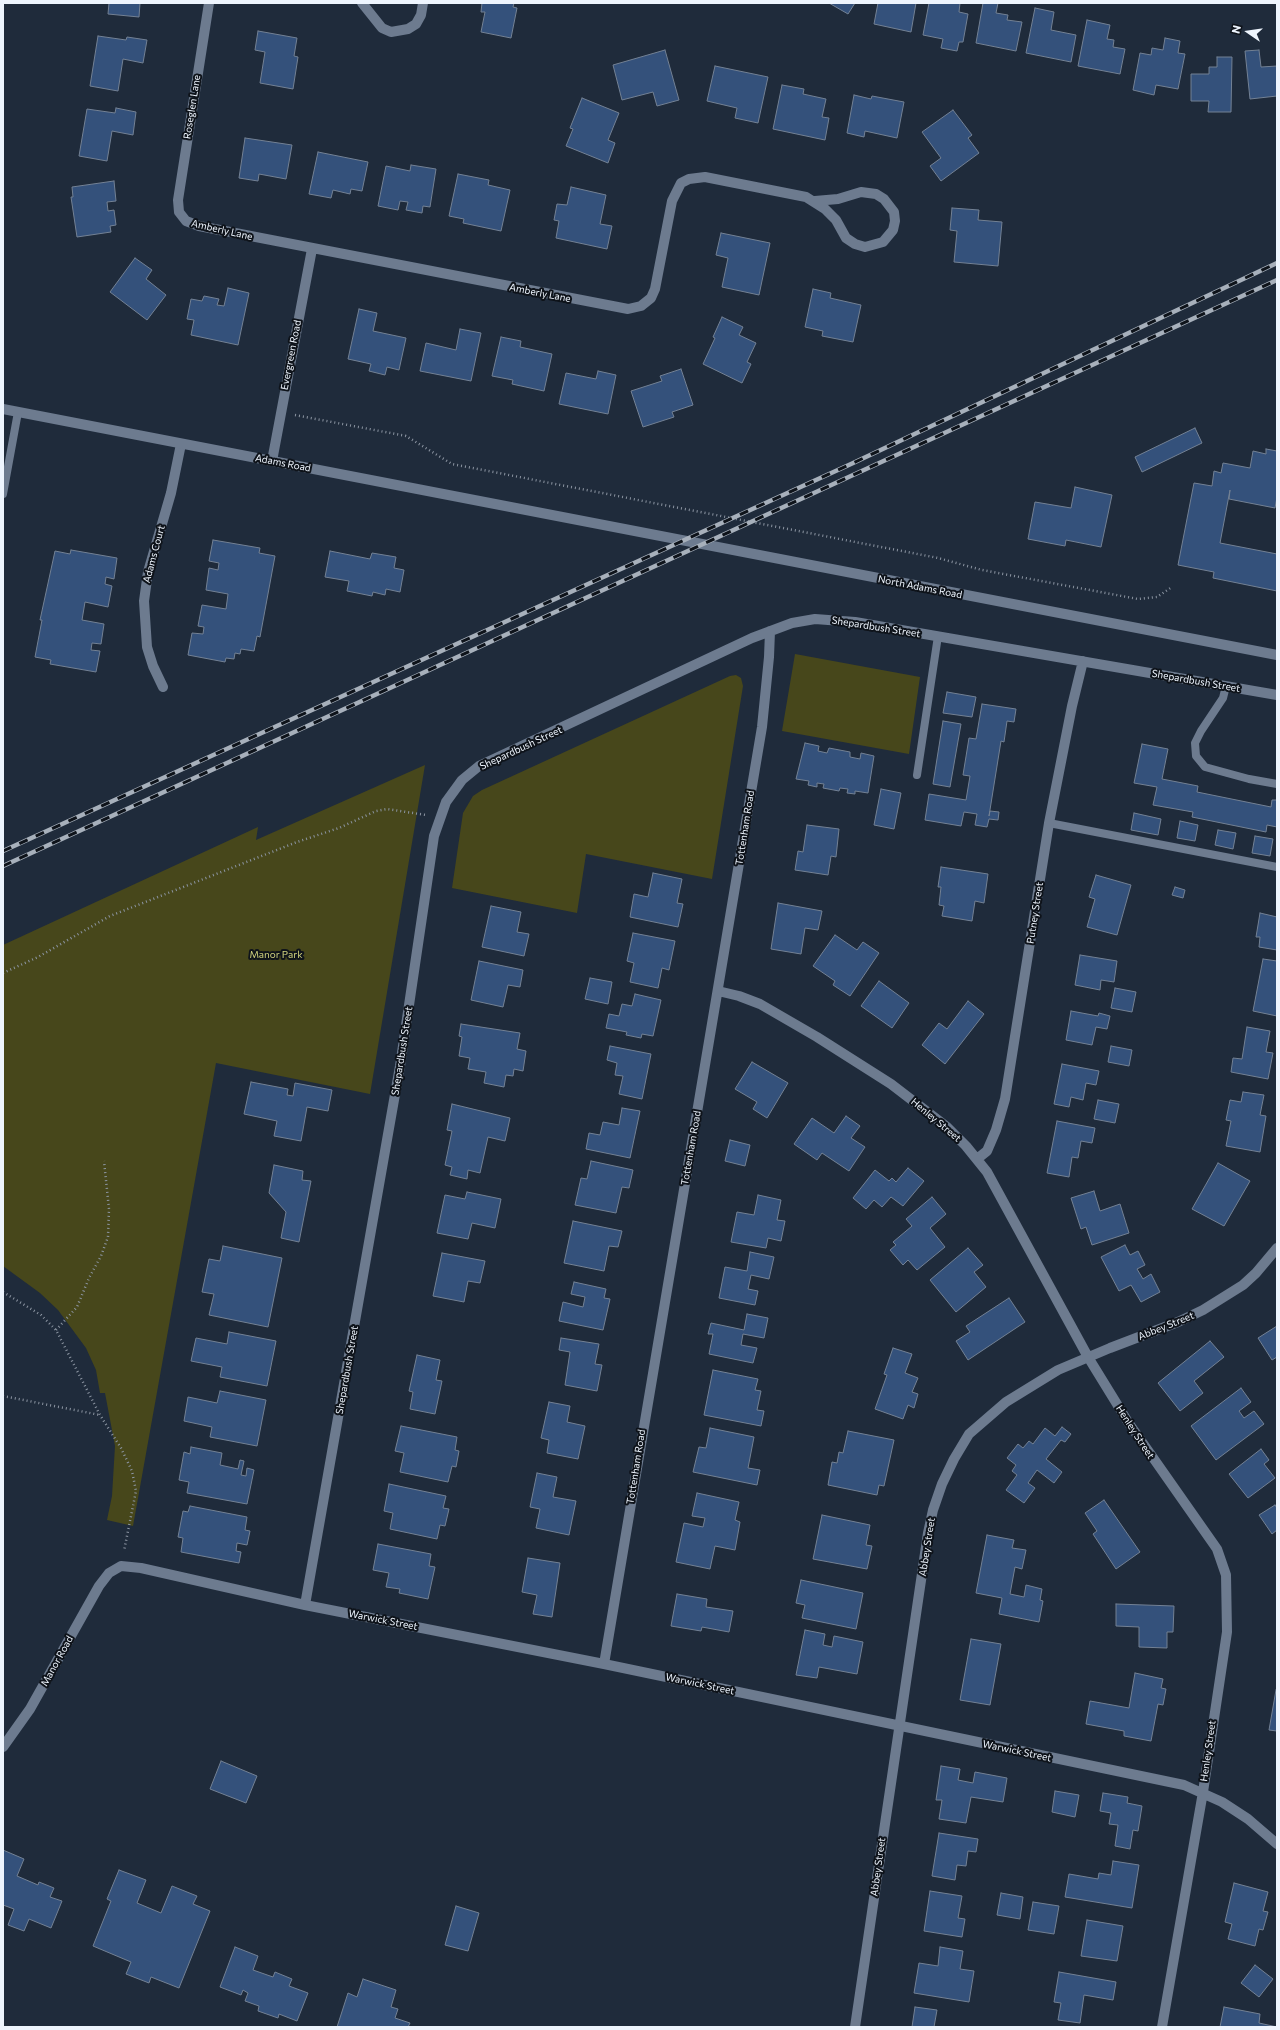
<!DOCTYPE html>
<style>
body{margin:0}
#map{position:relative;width:1280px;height:2030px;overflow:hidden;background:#1f2b3b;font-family:Commissioner,sans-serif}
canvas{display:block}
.frame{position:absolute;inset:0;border:4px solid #eef5fe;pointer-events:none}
.north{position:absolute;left:1228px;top:12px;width:40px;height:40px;-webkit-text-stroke:3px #0e131a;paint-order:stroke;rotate:283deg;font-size:11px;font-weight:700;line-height:16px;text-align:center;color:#eef5fe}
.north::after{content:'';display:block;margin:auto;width:14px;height:18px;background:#eef5fe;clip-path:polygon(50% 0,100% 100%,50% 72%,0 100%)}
</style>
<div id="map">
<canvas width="1280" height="2030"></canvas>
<div class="frame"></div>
<div class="north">N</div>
</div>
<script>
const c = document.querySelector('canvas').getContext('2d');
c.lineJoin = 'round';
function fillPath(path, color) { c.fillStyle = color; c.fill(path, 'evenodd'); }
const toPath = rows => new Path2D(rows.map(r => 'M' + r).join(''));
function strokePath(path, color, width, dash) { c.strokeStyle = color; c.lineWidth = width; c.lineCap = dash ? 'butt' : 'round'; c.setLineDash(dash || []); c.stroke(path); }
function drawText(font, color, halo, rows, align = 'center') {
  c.font = font + ' Commissioner,sans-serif'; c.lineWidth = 4; c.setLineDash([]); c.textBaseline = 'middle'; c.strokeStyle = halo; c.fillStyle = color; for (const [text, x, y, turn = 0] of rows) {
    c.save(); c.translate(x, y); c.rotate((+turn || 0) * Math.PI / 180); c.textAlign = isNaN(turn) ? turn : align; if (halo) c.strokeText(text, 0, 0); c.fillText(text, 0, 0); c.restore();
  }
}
fillPath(toPath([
 [795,654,920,677,909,754,782,731],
 [736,675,741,678,743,686,712,879,586,854,577,913,452,888,463,813,473,796,482,790,730,676],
 [425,765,370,1094,216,1063,133,1526,107,1520,112,1496,115,1446,105,1393,100,1393,96,1370,86,1348,58,1310,40,1293,3,1266,3,945,258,827,256,840]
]), '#47471b');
const building = toPath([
 [109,3,140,3,139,17,108,14,109,3],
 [482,3,514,3,513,7,517,8,511,38,481,32,485,12,481,12,482,3],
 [829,3,855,3,848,14,829,3],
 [878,3,916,3,911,32,874,24,878,3],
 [929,3,960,3,959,12,968,14,963,42,959,42,957,51,941,48,943,39,923,35,929,3],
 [983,3,998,3,996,13,1008,15,1007,20,1022,22,1016,51,976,43,983,3],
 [1035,8,1054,12,1051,30,1076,35,1071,62,1026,53,1035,8],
 [1087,20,1110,25,1107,39,1114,40,1113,47,1125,49,1120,74,1078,66,1087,20],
 [258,31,297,38,294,56,298,57,293,89,260,83,265,52,255,50,258,31],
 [98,36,126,40,127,37,147,40,143,63,123,59,118,91,90,86,98,36],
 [1165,38,1180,41,1178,53,1185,54,1178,89,1156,85,1154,95,1133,90,1140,53,1151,55,1152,48,1163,50,1165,38],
 [665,50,679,100,657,106,653,92,622,100,613,65,665,50],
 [1259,50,1261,67,1277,66,1277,96,1250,99,1245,51,1259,50],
 [1217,57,1232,57,1231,112,1208,112,1209,101,1191,101,1191,74,1209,74,1209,67,1217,67,1217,57],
 [715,66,768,77,758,123,735,118,737,108,707,101,715,66],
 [782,85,804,89,803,94,826,99,822,117,829,118,825,140,773,129,782,85],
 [854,95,871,99,872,96,904,102,897,138,865,131,864,137,847,133,854,95],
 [582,98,619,113,608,140,615,143,608,163,566,146,573,129,570,128,582,98],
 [116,108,136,112,133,135,112,131,107,161,79,156,87,109,115,113,116,108],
 [953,110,972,135,968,138,979,153,941,181,930,166,941,158,922,132,953,110],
 [245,138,292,145,286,179,259,174,258,181,239,178,245,138],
 [318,152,368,162,362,191,351,189,350,194,333,190,331,198,309,194,318,152],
 [411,165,436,169,430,207,423,206,422,213,406,210,408,202,400,201,398,210,378,206,386,166,410,171,411,165],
 [458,174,489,180,488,185,510,190,501,231,463,223,464,219,449,216,458,174],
 [114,181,116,201,107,202,108,211,114,210,116,225,110,226,111,232,77,237,71,197,73,197,72,187,114,181],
 [571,187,606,195,600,224,612,226,607,249,556,238,559,221,554,220,557,204,567,205,571,187],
 [952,208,979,210,978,220,1002,222,998,266,954,262,957,231,950,230,952,208],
 [721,233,770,243,759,295,722,287,728,258,716,255,721,233],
 [135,258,152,270,146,279,166,295,147,320,110,292,135,258],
 [228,288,249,293,238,345,191,335,194,320,187,319,191,299,202,301,204,296,219,299,217,305,224,306,228,288],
 [813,289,831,293,830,298,861,305,853,342,822,336,823,331,805,327,813,289],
 [359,309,377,313,373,331,406,338,399,370,387,367,385,375,369,371,371,364,348,359,359,309],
 [722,317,743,327,739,335,756,343,747,362,751,364,742,383,703,364,715,338,713,337,722,317],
 [460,329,481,333,471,381,420,371,426,343,456,350,460,329],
 [501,337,521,341,520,347,552,354,544,391,512,384,513,380,492,376,501,337],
 [681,369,693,405,672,412,674,417,643,427,631,391,662,381,660,376,681,369],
 [598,371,616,375,608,414,559,404,566,373,596,379,598,371],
 [1195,428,1202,443,1142,472,1135,457,1195,428],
 [1266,449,1277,451,1277,497,1275,508,1229,499,1230,490,1220,543,1277,554,1277,591,1213,578,1214,572,1178,565,1194,483,1212,486,1214,471,1221,473,1223,463,1250,468,1253,451,1266,454,1266,449],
 [1075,487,1112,495,1101,547,1066,540,1065,546,1028,539,1035,502,1071,508,1075,487],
 [213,540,260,548,259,553,275,556,260,637,257,636,254,651,241,649,240,654,235,653,234,659,226,658,225,662,188,655,192,633,203,634,204,627,198,626,202,605,226,609,228,594,206,590,209,568,218,570,219,563,209,561,213,540],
 [71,550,117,558,114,579,106,577,105,584,112,586,108,607,85,602,82,620,104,624,101,644,92,643,91,650,100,651,96,672,50,664,51,660,35,657,42,620,40,620,55,551,70,554,71,550],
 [330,551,370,559,372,553,396,557,394,568,404,570,400,592,386,589,385,595,373,592,372,596,347,591,349,581,325,577,330,551],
 [947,692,976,697,972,717,943,713,947,692],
 [982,704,1016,709,1014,722,1007,721,1004,742,1001,741,989,816,990,811,999,812,998,820,989,819,987,827,975,825,977,814,964,812,961,826,925,820,929,794,966,800,970,776,963,775,969,738,976,739,982,704],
 [943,721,961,724,950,787,933,784,943,721],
 [805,743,819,746,818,751,827,753,829,748,850,752,850,757,860,759,861,753,874,756,868,793,855,791,855,794,847,793,848,789,840,788,839,791,823,788,824,784,817,783,817,787,808,785,809,781,796,779,805,743],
 [1142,744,1168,749,1162,779,1198,786,1197,792,1271,807,1272,800,1277,800,1277,827,1267,825,1266,832,1192,817,1193,812,1153,805,1157,787,1134,783,1142,744],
 [881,789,901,793,894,829,874,825,881,789],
 [1134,813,1161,819,1158,835,1131,830,1134,813],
 [1180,821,1198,825,1195,841,1177,838,1180,821],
 [807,825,839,829,836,857,831,856,828,875,795,870,798,851,803,852,807,825],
 [1218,830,1236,833,1233,849,1215,845,1218,830],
 [1255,836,1273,839,1270,856,1252,853,1255,836],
 [941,867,988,874,984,903,975,901,972,921,942,916,944,906,939,905,941,887,938,887,941,867],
 [653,873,682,879,677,903,683,904,678,927,630,917,634,894,648,897,653,873],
 [1096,875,1131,885,1117,935,1087,927,1095,899,1089,897,1096,875],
 [1175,887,1185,890,1183,898,1172,895,1175,887],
 [778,903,822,911,818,930,805,928,801,954,771,949,778,903],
 [491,906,521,912,517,932,529,934,524,956,482,947,491,906],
 [1260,913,1277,917,1277,950,1259,947,1260,937,1256,937,1260,913],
 [633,933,675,941,669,970,662,968,658,988,630,982,634,963,627,961,633,933],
 [835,935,857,950,863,942,879,953,850,996,833,985,835,981,813,966,835,935],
 [1080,955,1117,961,1114,982,1101,980,1100,990,1075,985,1080,955],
 [1263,959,1277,961,1277,1016,1253,1011,1263,959],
 [479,961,523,970,520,987,508,985,503,1007,471,1000,479,961],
 [590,978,612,982,608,1004,585,999,590,978],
 [879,981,909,1003,892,1028,861,1006,879,981],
 [1115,988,1136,992,1132,1012,1111,1008,1115,988],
 [635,994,661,1000,653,1036,642,1034,641,1038,626,1035,627,1032,606,1028,609,1014,619,1016,622,1004,632,1006,635,994],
 [968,1001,984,1014,945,1064,922,1045,939,1023,947,1029,968,1001],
 [1071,1011,1098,1016,1099,1013,1110,1016,1107,1029,1096,1027,1092,1045,1066,1040,1071,1011],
 [461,1024,520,1033,517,1049,526,1051,523,1071,514,1069,513,1076,506,1075,504,1087,484,1083,486,1072,468,1069,470,1058,459,1056,462,1037,459,1036,461,1024],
 [1247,1027,1270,1031,1266,1052,1273,1053,1268,1079,1231,1072,1233,1058,1242,1059,1247,1027],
 [610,1046,651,1054,642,1099,619,1094,623,1076,615,1075,617,1063,607,1060,610,1046],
 [1111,1046,1132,1050,1129,1066,1108,1062,1111,1046],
 [752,1062,788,1083,767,1118,753,1109,757,1102,735,1089,752,1062],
 [1062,1064,1099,1071,1096,1085,1086,1083,1083,1100,1071,1097,1069,1107,1054,1104,1062,1064],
 [251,1082,288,1089,287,1095,293,1096,295,1083,332,1090,328,1111,307,1107,301,1141,274,1136,277,1121,244,1114,251,1082],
 [1243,1092,1264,1095,1260,1115,1266,1116,1260,1152,1226,1146,1231,1121,1226,1120,1230,1100,1241,1102,1243,1092],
 [1098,1100,1119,1104,1115,1123,1094,1119,1098,1100],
 [452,1104,510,1118,505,1141,488,1137,480,1173,468,1170,467,1179,450,1175,452,1167,445,1165,452,1131,447,1130,452,1104],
 [622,1108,640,1111,630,1158,586,1149,589,1133,600,1135,603,1122,619,1125,622,1108],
 [846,1116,860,1126,851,1138,865,1147,849,1171,822,1153,817,1160,794,1144,812,1118,834,1133,846,1116],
 [1057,1121,1095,1128,1092,1143,1081,1141,1078,1158,1072,1157,1069,1177,1047,1173,1057,1121],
 [730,1140,750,1145,745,1166,725,1161,730,1140],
 [591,1161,633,1170,629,1188,622,1187,616,1213,575,1205,581,1178,587,1179,591,1161],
 [1218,1163,1250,1181,1224,1226,1192,1209,1218,1163],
 [274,1165,303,1171,302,1180,311,1181,299,1242,281,1238,286,1212,269,1193,274,1165],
 [908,1168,924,1181,903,1206,891,1197,882,1207,874,1200,866,1209,853,1198,875,1170,889,1181,892,1178,896,1182,908,1168],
 [1094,1191,1100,1211,1120,1204,1129,1233,1092,1245,1086,1227,1081,1229,1071,1198,1094,1191],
 [467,1192,501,1199,495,1228,472,1223,468,1239,437,1233,445,1195,465,1199,467,1192],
 [758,1195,781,1200,777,1220,785,1221,781,1241,768,1238,766,1248,731,1242,737,1212,754,1215,758,1195],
 [932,1197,946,1214,930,1228,945,1247,917,1270,908,1260,903,1265,890,1250,896,1245,893,1242,912,1226,906,1219,932,1197],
 [573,1221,622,1231,618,1247,609,1246,604,1271,564,1263,573,1221],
 [1125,1245,1130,1255,1138,1251,1145,1265,1137,1269,1143,1279,1151,1274,1160,1292,1141,1302,1131,1285,1119,1291,1101,1257,1125,1245],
 [223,1246,282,1258,268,1327,209,1315,214,1294,202,1292,209,1259,220,1261,223,1246],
 [968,1248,983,1265,974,1272,986,1287,956,1312,930,1280,968,1248],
 [750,1252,774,1257,769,1279,751,1275,748,1289,758,1291,755,1305,719,1298,725,1267,747,1271,750,1252],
 [442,1253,485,1261,480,1283,468,1281,464,1302,433,1296,442,1253],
 [574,1282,606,1289,604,1298,610,1299,603,1330,559,1321,563,1302,583,1307,585,1297,571,1294,574,1282],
 [1009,1298,1025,1322,968,1360,956,1341,970,1332,966,1326,1009,1298],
 [747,1314,768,1318,764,1338,743,1334,741,1345,757,1348,753,1363,709,1354,713,1334,708,1334,711,1323,744,1330,747,1314],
 [1277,1326,1277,1357,1272,1360,1258,1338,1277,1326],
 [229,1332,276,1341,267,1386,220,1377,222,1367,191,1361,196,1338,227,1344,229,1332],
 [561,1338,599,1344,595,1364,602,1365,597,1391,565,1385,570,1352,559,1350,561,1338],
 [1210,1341,1224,1357,1194,1381,1203,1393,1180,1411,1158,1383,1210,1341],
 [893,1348,912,1354,905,1373,918,1378,912,1392,918,1394,914,1408,908,1405,903,1419,875,1409,887,1375,884,1374,893,1348],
 [417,1355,440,1360,436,1380,442,1381,435,1414,410,1409,413,1392,409,1391,417,1355],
 [713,1370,758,1379,755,1390,761,1391,757,1410,764,1411,761,1426,704,1415,713,1370],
 [1241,1388,1251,1402,1239,1411,1244,1418,1254,1411,1264,1424,1216,1460,1191,1426,1241,1388],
 [220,1391,266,1400,257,1446,210,1437,212,1427,184,1421,188,1397,217,1403,220,1391],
 [549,1402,570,1406,567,1422,585,1426,578,1459,547,1453,549,1440,541,1438,549,1402],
 [401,1426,457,1437,455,1450,459,1451,456,1467,452,1466,448,1482,400,1472,404,1453,395,1451,401,1426],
 [1062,1427,1071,1434,1065,1442,1061,1440,1046,1459,1062,1472,1054,1483,1037,1470,1028,1483,1035,1488,1024,1503,1006,1490,1017,1475,1012,1471,1016,1465,1007,1458,1018,1444,1023,1448,1029,1441,1033,1444,1045,1428,1055,1436,1062,1427],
 [710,1428,754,1437,748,1468,760,1470,757,1485,693,1472,699,1447,706,1448,710,1428],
 [848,1431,894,1440,884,1486,879,1485,877,1495,828,1485,832,1462,837,1463,839,1452,843,1453,848,1431],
 [191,1447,222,1453,220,1465,238,1469,240,1460,244,1461,241,1475,246,1476,247,1468,254,1470,247,1504,187,1493,189,1482,179,1480,184,1452,190,1454,191,1447],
 [1261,1449,1269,1460,1264,1464,1275,1478,1248,1498,1229,1474,1261,1449],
 [537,1473,557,1477,553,1497,576,1501,569,1535,536,1528,540,1509,530,1507,537,1473],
 [389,1484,446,1496,443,1508,449,1509,445,1526,440,1525,437,1539,390,1529,393,1513,384,1511,389,1484],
 [697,1493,739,1502,735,1520,740,1522,735,1550,715,1546,710,1569,676,1562,684,1523,703,1527,705,1518,692,1516,697,1493],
 [1104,1500,1140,1552,1116,1569,1093,1534,1097,1531,1085,1513,1104,1500],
 [1275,1505,1277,1508,1277,1530,1272,1534,1259,1515,1275,1505],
 [190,1506,247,1517,245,1530,250,1531,247,1545,237,1543,236,1551,241,1552,239,1563,181,1552,183,1538,178,1537,183,1511,188,1512,190,1506],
 [822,1515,870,1525,866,1545,872,1546,867,1569,813,1559,822,1515],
 [987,1535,1014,1540,1012,1548,1026,1550,1022,1569,1015,1567,1010,1594,1024,1597,1026,1585,1042,1589,1040,1600,1043,1601,1039,1622,999,1614,1002,1598,976,1593,987,1535],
 [378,1544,431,1554,429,1566,435,1567,428,1599,399,1593,400,1589,386,1587,389,1573,373,1570,378,1544],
 [528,1558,560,1563,552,1617,533,1614,537,1595,522,1592,528,1558],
 [801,1580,863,1593,856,1629,802,1618,805,1605,796,1603,801,1580],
 [677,1594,707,1599,706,1607,733,1611,729,1632,702,1627,701,1631,671,1626,677,1594],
 [1116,1604,1174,1606,1173,1632,1167,1632,1167,1648,1139,1647,1139,1627,1116,1626,1116,1604],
 [805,1630,825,1634,823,1645,832,1647,834,1636,863,1642,857,1674,819,1667,817,1678,796,1675,805,1630],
 [971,1639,1001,1644,990,1705,960,1700,971,1639],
 [1135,1673,1163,1679,1161,1688,1166,1689,1163,1705,1158,1704,1151,1741,1124,1736,1124,1731,1086,1724,1090,1701,1129,1708,1135,1673],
 [1276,1690,1277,1691,1277,1731,1269,1730,1276,1690],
 [221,1761,257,1776,246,1803,210,1789,221,1761],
 [941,1766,960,1769,958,1780,973,1783,975,1772,1007,1778,1003,1802,971,1797,966,1823,939,1819,942,1800,936,1800,941,1766],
 [1055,1791,1079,1795,1075,1817,1052,1812,1055,1791],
 [1103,1793,1128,1797,1127,1803,1142,1806,1138,1831,1133,1830,1130,1849,1115,1846,1118,1825,1109,1824,1111,1813,1100,1811,1103,1793],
 [939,1833,978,1839,976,1852,968,1851,966,1866,957,1865,955,1880,932,1876,939,1833],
 [3,1850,24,1859,17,1876,38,1885,39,1882,54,1888,50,1897,62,1901,51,1928,29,1919,24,1931,8,1925,14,1909,3,1905,3,1850],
 [1113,1861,1139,1865,1132,1908,1065,1897,1069,1874,1098,1879,1099,1873,1111,1875,1113,1861],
 [119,1870,146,1880,137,1903,161,1913,172,1886,197,1896,193,1904,210,1911,179,1988,151,1977,149,1983,126,1974,131,1962,93,1946,111,1901,107,1899,119,1870],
 [1234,1883,1268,1892,1263,1911,1268,1912,1263,1930,1259,1929,1255,1946,1228,1939,1232,1924,1225,1922,1234,1883],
 [930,1891,962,1896,958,1918,965,1919,962,1937,924,1931,930,1891],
 [1001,1893,1023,1897,1020,1919,997,1915,1001,1893],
 [1033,1902,1059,1906,1054,1934,1028,1930,1033,1902],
 [456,1906,479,1913,468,1951,445,1945,456,1906],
 [1087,1920,1123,1926,1117,1961,1081,1956,1087,1920],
 [235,1947,258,1956,253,1970,273,1977,275,1972,292,1979,289,1986,308,1993,297,2021,279,2014,278,2018,258,2011,259,2006,245,2001,248,1993,243,1990,241,1995,220,1987,235,1947],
 [940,1947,963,1951,960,1969,974,1971,969,2002,914,1993,919,1963,938,1966,940,1947],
 [1255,1965,1273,1979,1259,1997,1241,1983,1255,1965],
 [1059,1972,1116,1982,1113,2000,1084,1995,1080,2023,1058,2020,1061,2003,1054,2002,1059,1972],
 [363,1979,396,1990,391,2007,398,2009,395,2018,410,2023,408,2027,337,2027,348,1993,357,1997,363,1979],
 [915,2007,937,2010,934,2027,912,2027,915,2007],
 [1224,2007,1260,2014,1259,2023,1277,2027,1220,2027,1224,2007]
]);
fillPath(building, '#34517b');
strokePath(building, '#738194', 1);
strokePath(toPath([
 [295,415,406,436,452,464,938,558,982,570,1138,599,1157,597,1172,587],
 [3,973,38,957,110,916,297,842,339,828,376,811,387,809,426,815],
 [3,1292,41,1315,56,1330,100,1415,121,1448,132,1471,136,1491,124,1551],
 [56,1330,77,1307,89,1278,101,1256,108,1237,109,1209,104,1161],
 [3,1396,100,1415]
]), '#8c95a2', 2.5, [1, 3]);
strokePath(toPath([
 [3,494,18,412],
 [1226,686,1223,698,1201,731,1195,743,1196,756,1205,767,1249,779,1277,784],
 [917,775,938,636],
 [1049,823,1277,867]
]), '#6d7b8f', 8);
strokePath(toPath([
 [209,3,178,200,179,212,186,221,199,226,628,309,641,306,651,298,655,289,672,201,681,183,689,179,705,177,806,197,825,209,836,220,846,238,855,244,865,247,883,242,893,230,895,221,894,212,884,199,876,194,861,192,838,199,815,201],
 [362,3,382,28,391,32,408,29,416,24,421,15,423,3],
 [272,461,312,249],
 [163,687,153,666,147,647,144,601,148,572,171,493,181,444],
 [718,991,739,996,760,1004,817,1037,891,1084,947,1127,966,1146,987,1172,1088,1357,1128,1422,1217,1549,1226,1575,1227,1632,1203,1792,1162,2027],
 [977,1159,987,1151,996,1130,1005,1099,1049,823,1072,706,1083,661],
 [305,1605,400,1066,434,836,446,802,462,780,479,766,752,638,792,623,815,619,855,622,1277,695],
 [604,1664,762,727,769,657,770,631],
 [3,1747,30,1709,99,1586,109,1573,121,1566,141,1568,305,1605,604,1664,1184,1785,1222,1802,1248,1819,1277,1844],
 [855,2027,928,1533,933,1510,942,1484,954,1459,969,1434,1006,1402,1058,1370,1110,1348,1178,1322,1203,1310,1243,1285,1256,1273,1277,1248]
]), '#6d7b8f', 10);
strokePath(toPath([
 [3,409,1277,655]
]), '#6d7b8f', 10);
const rail = toPath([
 [3,851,851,464,1277,263],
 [3,866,1277,280]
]);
strokePath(rail, '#a7b0bb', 4.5);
strokePath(rail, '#0e131a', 3, [9]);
drawText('10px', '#eef5fe', '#0e131a', [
 ["Roseglen Lane",192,107,-81],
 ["Amberly Lane",222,230,13],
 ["Amberly Lane",540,293,11],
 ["Evergreen Road",291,355,-79],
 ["Adams Road",283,463,11],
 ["Adams Court",154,554,-75],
 ["North Adams Road",920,587,11],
 ["Shepardbush Street",876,627,9],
 ["Shepardbush Street",1196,681,10],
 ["Shepardbush Street",521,748,-25],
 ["Tottenham Road",745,828,-81],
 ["Putney Street",1035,913,-81],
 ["Shepardbush Street",402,1051,-81],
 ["Henley Street",936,1120,40],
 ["Tottenham Road",691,1148,-80],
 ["Abbey Street",1166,1326,-22],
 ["Shepardbush Street",347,1370,-80],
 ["Henley Street",1135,1432,57],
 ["Tottenham Road",636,1467,-81],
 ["Abbey Street",927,1547,-81],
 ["Warwick Street",383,1620,11],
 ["Manor Road",57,1661,-61],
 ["Warwick Street",700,1684,12],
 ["Warwick Street",1017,1751,12],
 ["Henley Street",1208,1751,-82],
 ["Abbey Street",878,1867,-82]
]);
drawText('10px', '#d0d27d', '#0e131a', [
 ["Manor Park",276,955]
]);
</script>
